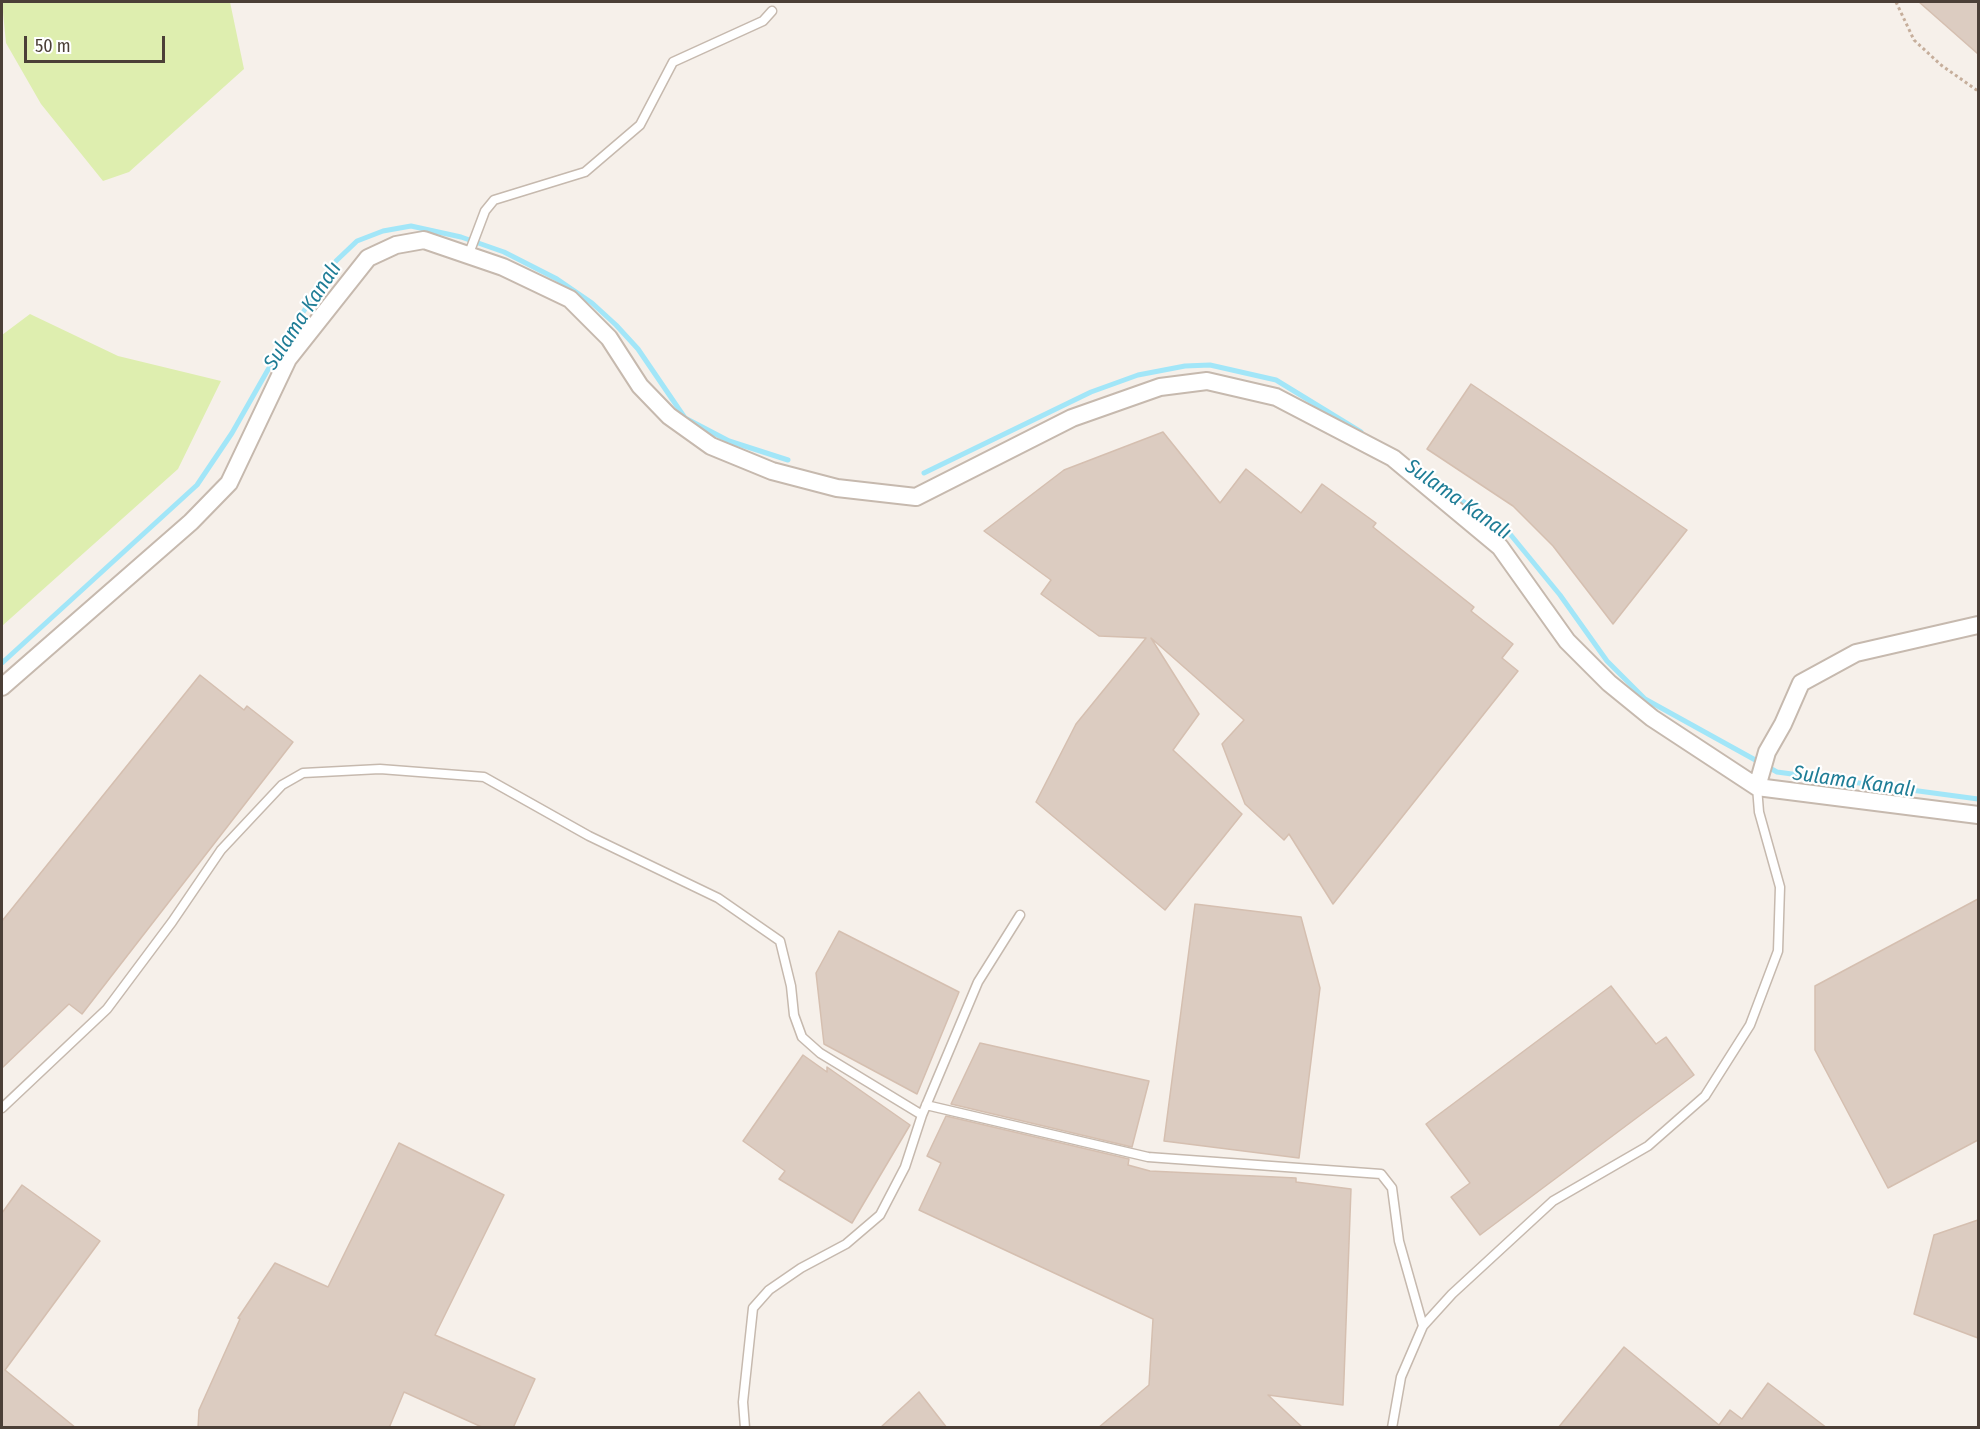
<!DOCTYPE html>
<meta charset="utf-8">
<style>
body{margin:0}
#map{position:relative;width:1980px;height:1429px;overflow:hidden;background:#f6f0ea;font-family:"Fira Sans Condensed",sans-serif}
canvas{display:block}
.frame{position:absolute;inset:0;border:3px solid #4b3f37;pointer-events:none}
.scale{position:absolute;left:24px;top:36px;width:141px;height:27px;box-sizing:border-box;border:3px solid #4b3f37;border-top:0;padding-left:8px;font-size:18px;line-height:21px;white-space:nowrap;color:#4b3f37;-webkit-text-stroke:4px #fff;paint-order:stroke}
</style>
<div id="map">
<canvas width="1980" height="1429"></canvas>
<div class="frame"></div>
<div class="scale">50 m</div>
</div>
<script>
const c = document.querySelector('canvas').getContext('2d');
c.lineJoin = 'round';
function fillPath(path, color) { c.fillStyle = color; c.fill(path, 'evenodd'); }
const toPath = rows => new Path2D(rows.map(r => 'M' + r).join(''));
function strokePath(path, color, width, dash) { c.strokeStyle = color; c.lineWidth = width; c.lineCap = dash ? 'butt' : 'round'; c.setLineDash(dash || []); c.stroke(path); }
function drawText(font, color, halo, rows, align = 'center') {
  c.font = font + ' "Fira Sans Condensed",sans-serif'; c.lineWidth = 4.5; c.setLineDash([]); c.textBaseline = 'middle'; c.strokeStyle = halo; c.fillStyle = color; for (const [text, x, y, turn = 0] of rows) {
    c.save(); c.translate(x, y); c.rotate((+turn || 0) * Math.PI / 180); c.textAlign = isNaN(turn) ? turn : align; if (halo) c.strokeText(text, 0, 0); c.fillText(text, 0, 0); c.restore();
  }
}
fillPath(toPath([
 [2,2,230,2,244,69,129,172,103,181,41,104,6,43],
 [30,314,118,356,221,381,178,469,2,626,2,335]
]), '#deeeaf');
strokePath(toPath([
 [924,473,1091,392,1138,375,1185,366,1210,365,1276,380,1361,432],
 [1431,479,1510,534,1560,595,1607,661,1645,699,1777,772,1978,799],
 [2,663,197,485,232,433,282,345,336,261,357,241,383,231,411,226,461,237,504,252,557,279,592,303,616,325,638,349,685,418,729,441,788,460]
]), '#a2e6f8', 5);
const building = toPath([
 [1919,2,1978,2,1978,54,1919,2],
 [1471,384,1687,530,1613,624,1553,546,1513,506,1427,449,1471,384],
 [1163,432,1220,503,1246,469,1301,513,1322,484,1376,523,1373,527,1474,607,1471,611,1513,644,1502,658,1518,671,1333,904,1289,834,1284,840,1245,804,1222,744,1244,720,1151,638,1199,714,1173,750,1242,814,1165,910,1036,802,1076,724,1146,638,1099,636,1041,594,1051,580,984,531,1064,470,1163,432],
 [200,675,244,710,247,706,293,742,82,1014,69,1004,2,1068,2,921,200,675],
 [1978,899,1978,1140,1888,1188,1815,1050,1815,986,1978,899],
 [1195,904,1301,917,1320,988,1299,1158,1164,1141,1195,904],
 [839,931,959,992,917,1094,824,1044,816,973,839,931],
 [1611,986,1656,1044,1666,1037,1694,1075,1480,1235,1451,1197,1470,1183,1426,1124,1611,986],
 [980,1043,1149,1081,1132,1147,951,1104,980,1043],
 [803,1055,827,1072,827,1067,910,1125,852,1223,779,1179,785,1171,743,1141,803,1055],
 [946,1116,1129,1159,1128,1165,1150,1171,1296,1178,1296,1182,1351,1189,1343,1405,1268,1395,1303,1428,1098,1428,1149,1385,1153,1319,919,1210,941,1163,927,1156,946,1116],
 [399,1143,504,1195,435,1335,535,1379,513,1428,484,1428,404,1392,389,1428,198,1428,199,1410,240,1319,238,1318,275,1263,328,1287,399,1143],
 [22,1185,100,1241,5,1370,76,1428,2,1428,2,1213,22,1185],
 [1978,1220,1978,1338,1914,1314,1934,1235,1978,1220],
 [1624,1347,1719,1425,1730,1410,1742,1419,1768,1383,1827,1428,1558,1428,1624,1347],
 [919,1392,947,1428,880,1428,919,1392]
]);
fillPath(building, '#dcccc1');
strokePath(building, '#d5bfb0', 1.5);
const lane = toPath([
 [468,256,485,211,494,200,585,172,640,125,673,62,763,21,772,11],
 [926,1105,1148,1157,1381,1174,1392,1188,1399,1241,1423,1326],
 [2,1108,107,1009,172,922,221,850,282,785,303,773,380,769,484,777,589,836,718,898,780,941,791,986,794,1015,802,1037,820,1053,922,1115],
 [745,1428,743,1402,753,1308,769,1290,801,1268,846,1244,880,1215,905,1167,922,1115,978,982,1020,915],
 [1392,1428,1401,1377,1423,1326,1452,1294,1553,1201,1648,1146,1705,1096,1750,1025,1778,951,1780,887,1759,812,1757,787]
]);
const street = toPath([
 [2,687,191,522,229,483,288,359,368,258,396,245,424,240,503,267,570,299,609,338,640,386,669,416,711,446,772,471,837,488,916,497,1072,418,1160,387,1207,381,1276,397,1393,458,1500,547,1567,641,1609,683,1652,718,1757,787,1978,815],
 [1757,787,1767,752,1783,724,1801,683,1856,653,1978,625]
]);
strokePath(lane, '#c6b9ae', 11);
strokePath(street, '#c6b9ae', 20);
strokePath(toPath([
 [1896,2,1914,40,1941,65,1978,91]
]), '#c6ae9b', 3, [3, 3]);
strokePath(lane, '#fff', 8);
strokePath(street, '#fff', 16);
drawText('italic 21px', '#1f7d96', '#fff', [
 ["Sulama Kanalı",303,316,-57],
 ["Sulama Kanalı",1458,500,35],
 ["Sulama Kanalı",1854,782,8]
]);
</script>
